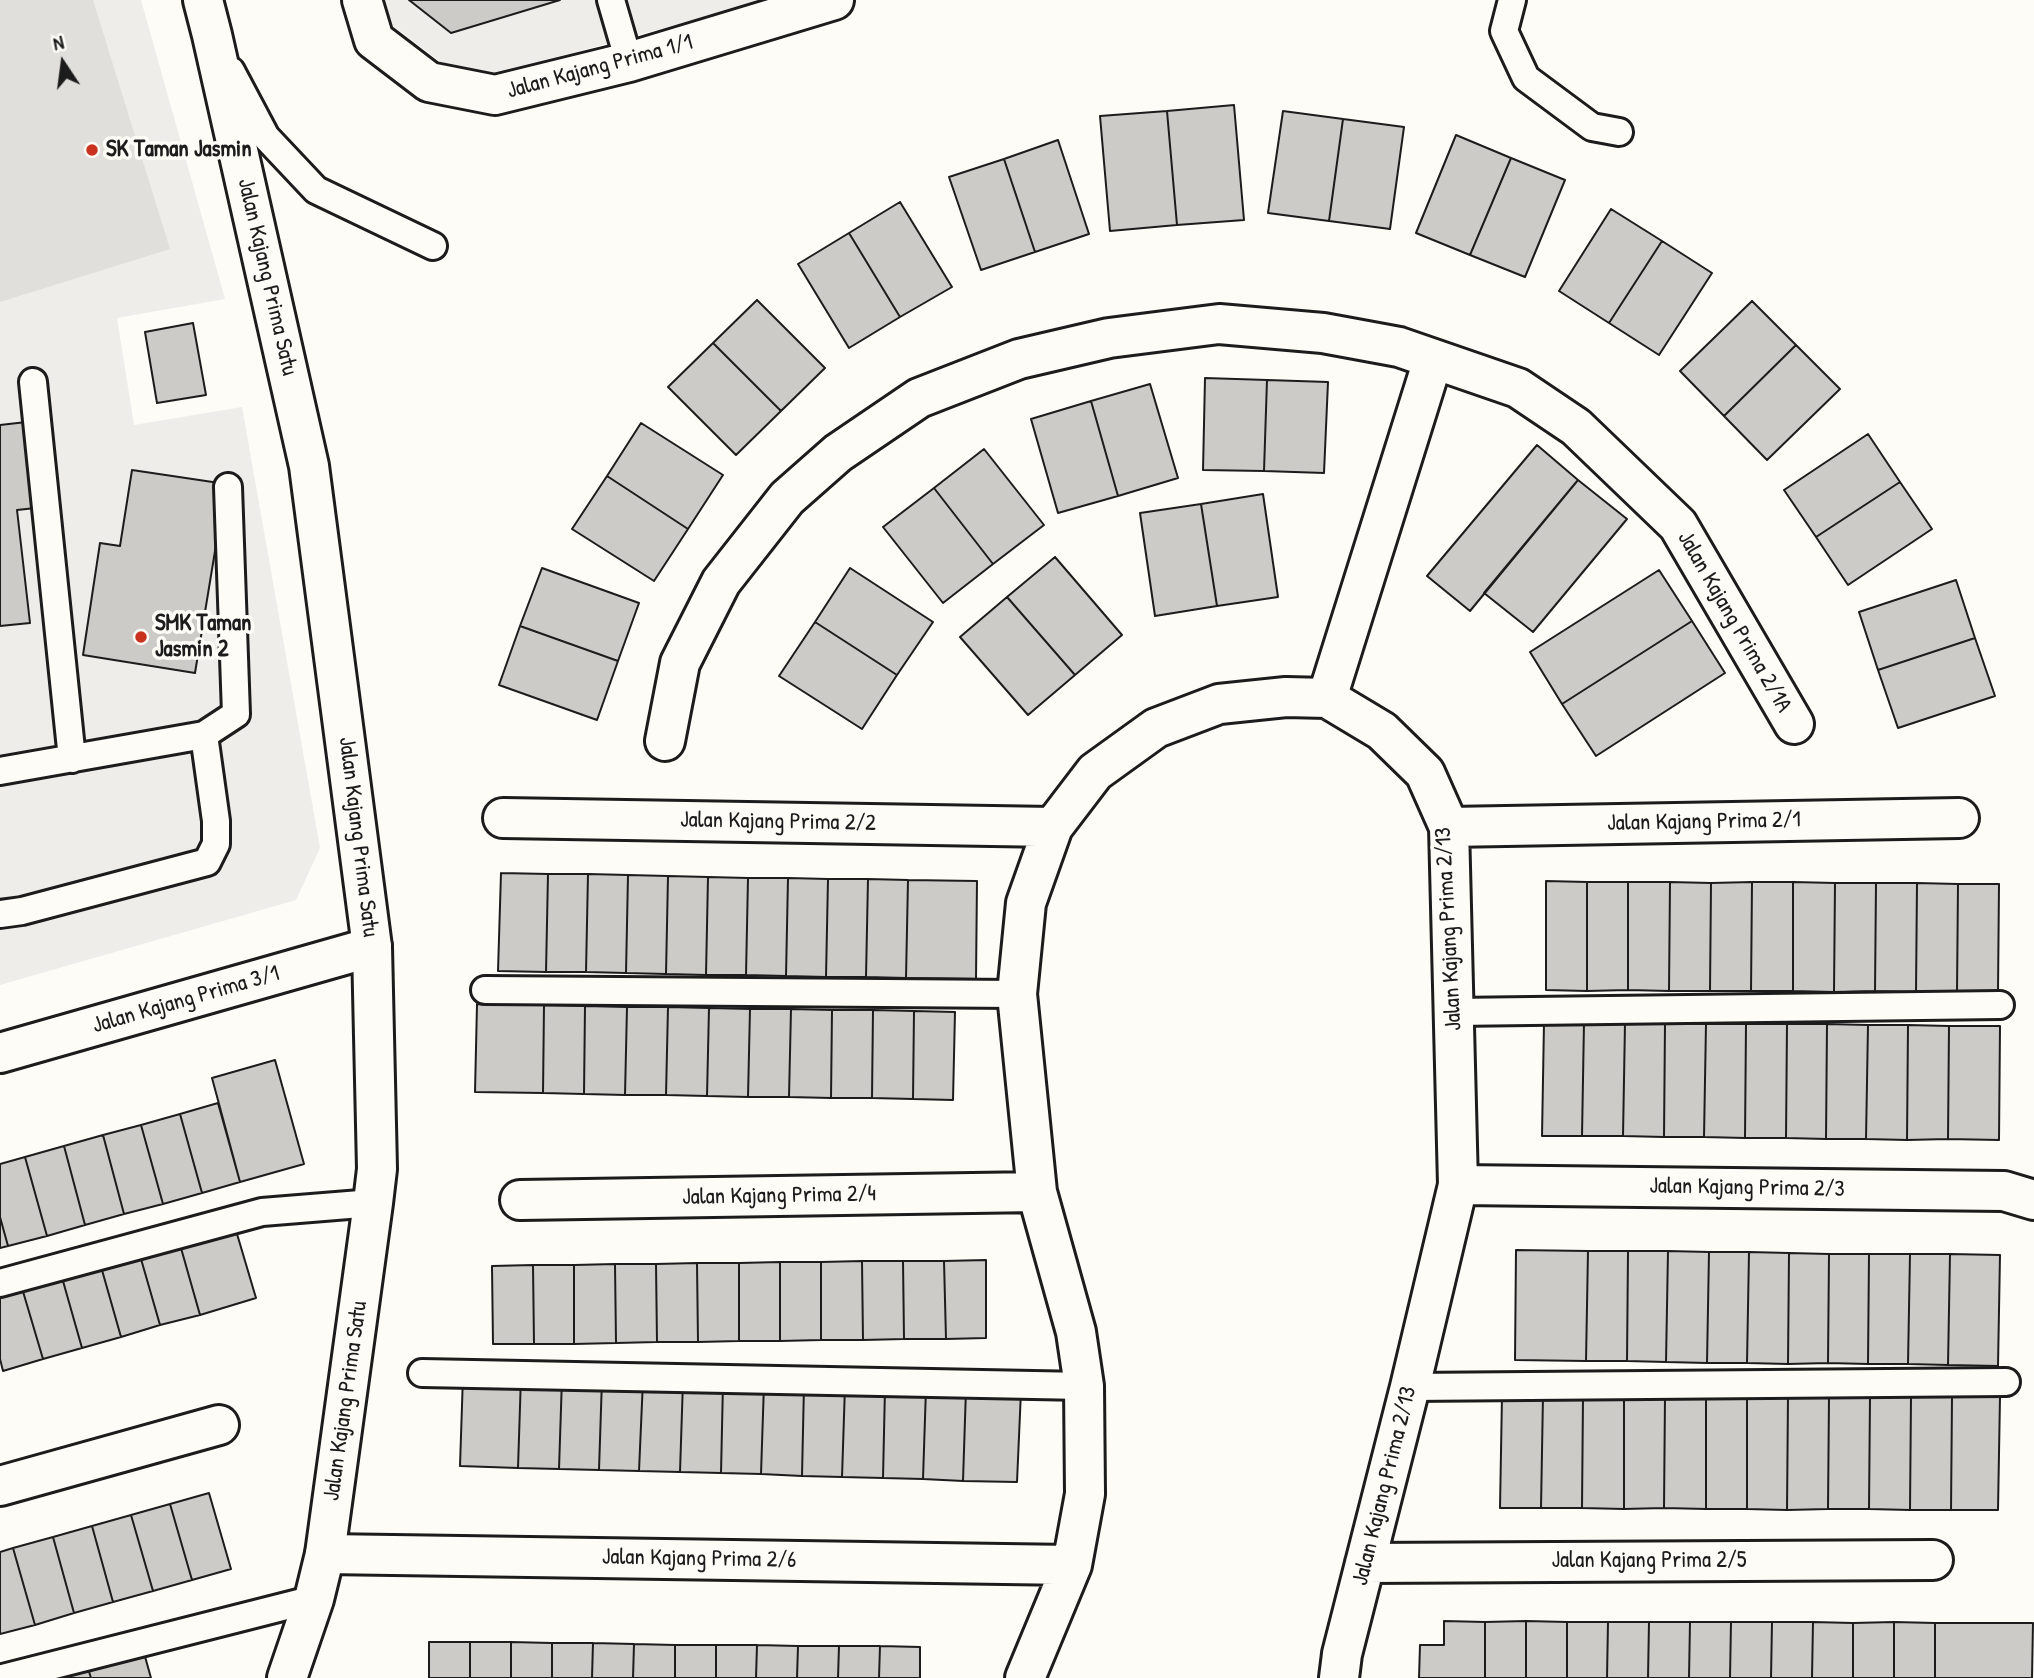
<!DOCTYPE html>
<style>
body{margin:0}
#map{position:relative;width:2034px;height:1678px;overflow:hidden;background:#fdfcf7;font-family:"Patrick Hand",sans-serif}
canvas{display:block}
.north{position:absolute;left:28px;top:28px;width:70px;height:70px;-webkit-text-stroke:5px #fdfcf7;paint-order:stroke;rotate:347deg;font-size:19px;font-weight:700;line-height:28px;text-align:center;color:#1c1c1c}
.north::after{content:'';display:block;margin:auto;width:24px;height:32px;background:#1c1c1c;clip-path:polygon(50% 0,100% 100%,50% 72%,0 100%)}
</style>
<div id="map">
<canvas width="2034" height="1678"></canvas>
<div class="north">N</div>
</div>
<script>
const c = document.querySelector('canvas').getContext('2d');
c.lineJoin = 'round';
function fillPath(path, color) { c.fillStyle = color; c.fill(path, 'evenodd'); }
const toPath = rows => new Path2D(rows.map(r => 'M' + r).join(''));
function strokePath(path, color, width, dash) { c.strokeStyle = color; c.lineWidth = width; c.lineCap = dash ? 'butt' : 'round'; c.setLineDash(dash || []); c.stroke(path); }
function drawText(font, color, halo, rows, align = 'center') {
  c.font = font + ' "Patrick Hand",sans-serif'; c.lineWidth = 7; c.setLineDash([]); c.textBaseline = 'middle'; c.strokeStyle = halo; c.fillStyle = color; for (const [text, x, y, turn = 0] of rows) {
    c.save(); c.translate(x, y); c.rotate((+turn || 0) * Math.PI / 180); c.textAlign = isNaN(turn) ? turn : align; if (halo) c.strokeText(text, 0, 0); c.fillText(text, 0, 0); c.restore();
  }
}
fillPath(toPath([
 [0,0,141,0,225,299,117,318,134,425,242,407,320,848,296,900,0,985],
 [381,0,767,0,498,73,442,63,388,22]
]), '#eeede9');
fillPath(toPath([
 [0,0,93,0,170,249,0,302]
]), '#e0dfdb');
const building = toPath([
 [409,0,560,0,451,33,409,0],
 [1234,105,1244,220,1177,225,1167,111,1234,105],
 [1167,111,1177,225,1110,231,1100,116,1167,111],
 [1283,111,1343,119,1329,221,1268,213,1283,111],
 [1343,119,1404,127,1390,229,1329,221,1343,119],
 [1456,135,1511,158,1470,255,1416,233,1456,135],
 [1058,140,1089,234,1035,252,1004,159,1058,140],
 [1511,158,1565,180,1525,277,1470,255,1511,158],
 [1004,159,1035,252,981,270,949,177,1004,159],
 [900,202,952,287,900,317,849,233,900,202],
 [1611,209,1662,241,1609,323,1559,291,1611,209],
 [849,233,900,317,849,348,798,264,849,233],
 [1662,241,1712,273,1659,355,1609,323,1662,241],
 [757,300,825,368,781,411,713,343,757,300],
 [1752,301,1796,345,1724,416,1680,371,1752,301],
 [193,323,206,395,157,403,145,332,193,323],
 [713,343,781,411,736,455,668,387,713,343],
 [1796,345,1840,389,1767,460,1724,416,1796,345],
 [1205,378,1267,380,1264,471,1203,470,1205,378],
 [1267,380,1328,382,1324,473,1264,471,1267,380],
 [1150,384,1178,478,1118,496,1091,401,1150,384],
 [1091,401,1118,496,1058,513,1031,419,1091,401],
 [44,420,54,506,17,510,30,623,0,626,0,425,44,420],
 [641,423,723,475,688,529,607,476,641,423],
 [1868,434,1900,482,1816,537,1784,490,1868,434],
 [1537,445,1578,480,1470,611,1427,576,1537,445],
 [984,449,1044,525,993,564,934,488,984,449],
 [132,470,226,484,195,673,83,655,100,543,120,546,132,470],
 [607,476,688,529,654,581,572,529,607,476],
 [1578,480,1627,519,1533,632,1484,593,1578,480],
 [1900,482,1932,529,1848,585,1816,537,1900,482],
 [934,488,993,564,943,603,883,527,934,488],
 [1263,494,1278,597,1217,606,1201,504,1263,494],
 [1201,504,1217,606,1155,616,1140,513,1201,504],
 [1055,557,1122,635,1075,675,1007,597,1055,557],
 [542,568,639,603,618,661,520,626,542,568],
 [850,568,933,622,897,675,815,622,850,568],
 [1659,570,1692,621,1562,704,1530,652,1659,570],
 [1956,580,1975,638,1878,670,1859,612,1956,580],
 [1007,597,1075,675,1028,715,960,637,1007,597],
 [1692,621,1725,673,1596,756,1562,704,1692,621],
 [815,622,897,675,862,729,779,676,815,622],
 [520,626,618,661,597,720,499,685,520,626],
 [1975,638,1995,696,1898,728,1878,670,1975,638],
 [501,873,548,874,546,972,498,971,501,873],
 [548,874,588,874,586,972,546,972,548,874],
 [588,874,628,875,626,973,586,972,588,874],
 [628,875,668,876,666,974,626,973,628,875],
 [668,876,708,877,706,975,666,974,668,876],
 [708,877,748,878,746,975,706,975,708,877],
 [748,878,788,878,786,976,746,975,748,878],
 [788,878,828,879,826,977,786,976,788,878],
 [828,879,868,879,866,977,826,977,828,879],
 [868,879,908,880,906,978,866,977,868,879],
 [908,880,977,881,976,979,906,978,908,880],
 [1546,881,1587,882,1587,991,1546,990,1546,881],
 [1587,882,1628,882,1628,990,1587,991,1587,882],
 [1628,882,1670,882,1669,991,1628,990,1628,882],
 [1670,882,1711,883,1710,991,1669,991,1670,882],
 [1752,882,1751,991,1710,991,1711,883,1752,882],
 [1752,882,1793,882,1793,991,1751,991,1752,882],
 [1793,882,1835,883,1834,992,1793,991,1793,882],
 [1835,883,1876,883,1875,991,1834,992,1835,883],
 [1876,883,1917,883,1916,992,1875,991,1876,883],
 [1917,883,1958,884,1957,992,1916,992,1917,883],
 [1958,884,1999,884,1998,992,1957,992,1958,884],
 [477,1004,544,1005,543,1093,475,1092,477,1004],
 [544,1005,585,1006,584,1094,543,1093,544,1005],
 [585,1006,627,1007,625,1095,584,1094,585,1006],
 [627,1007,668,1007,666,1095,625,1095,627,1007],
 [668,1007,709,1008,707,1096,666,1095,668,1007],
 [709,1008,750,1009,748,1097,707,1096,709,1008],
 [750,1009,791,1009,789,1097,748,1097,750,1009],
 [791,1009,832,1010,831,1098,789,1097,791,1009],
 [832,1010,873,1010,872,1098,831,1098,832,1010],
 [873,1010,914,1011,913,1099,872,1098,873,1010],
 [914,1011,955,1012,953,1100,913,1099,914,1011],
 [1544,1022,1584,1022,1582,1136,1542,1136,1544,1022],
 [1584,1022,1625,1023,1623,1136,1582,1136,1584,1022],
 [1625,1023,1665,1023,1664,1137,1623,1136,1625,1023],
 [1665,1023,1706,1024,1704,1137,1664,1137,1665,1023],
 [1706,1024,1746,1024,1745,1138,1704,1137,1706,1024],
 [1746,1024,1787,1024,1786,1138,1745,1138,1746,1024],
 [1787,1024,1827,1024,1826,1139,1786,1138,1787,1024],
 [1827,1024,1868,1025,1866,1139,1826,1139,1827,1024],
 [1868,1025,1908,1025,1907,1140,1866,1139,1868,1025],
 [1908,1025,1949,1026,1948,1139,1907,1140,1908,1025],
 [1949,1026,2000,1026,1999,1140,1948,1139,1949,1026],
 [275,1060,304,1164,240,1182,212,1078,275,1060],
 [218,1103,240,1182,202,1193,180,1114,218,1103],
 [180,1114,202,1193,163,1204,141,1125,180,1114],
 [141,1125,163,1204,124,1214,103,1135,141,1125],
 [103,1135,124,1214,85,1225,64,1146,103,1135],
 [64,1146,85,1225,47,1236,25,1157,64,1146],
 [25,1157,47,1236,8,1246,0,1217,0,1164,25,1157],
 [0,1217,8,1246,0,1248,0,1217],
 [232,1217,256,1298,200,1315,177,1234,232,1217],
 [177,1234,200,1315,160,1325,137,1245,177,1234],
 [137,1245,160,1325,121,1337,98,1256,137,1245],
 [1516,1250,1588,1251,1586,1361,1515,1360,1516,1250],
 [1588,1251,1628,1251,1627,1361,1586,1361,1588,1251],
 [1628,1251,1668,1251,1666,1362,1627,1361,1628,1251],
 [1668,1251,1709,1252,1707,1363,1666,1362,1668,1251],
 [1709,1252,1749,1252,1747,1363,1707,1363,1709,1252],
 [1749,1252,1789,1253,1788,1364,1747,1363,1749,1252],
 [1789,1253,1829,1254,1828,1363,1788,1364,1789,1253],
 [1829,1254,1869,1254,1868,1364,1828,1363,1829,1254],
 [1869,1254,1910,1254,1908,1364,1868,1364,1869,1254],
 [1910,1254,1950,1254,1948,1365,1908,1364,1910,1254],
 [1950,1254,2000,1255,1998,1366,1948,1365,1950,1254],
 [98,1256,121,1337,82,1348,59,1267,98,1256],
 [986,1260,986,1338,946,1339,944,1261,986,1260],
 [862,1261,903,1261,904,1339,863,1340,862,1261],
 [862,1261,863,1340,821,1340,821,1262,862,1261],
 [903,1261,944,1261,946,1339,904,1339,903,1261],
 [780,1262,821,1262,821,1340,780,1341,780,1262],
 [780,1262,780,1341,739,1341,739,1263,780,1262],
 [697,1263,739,1263,739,1341,698,1342,697,1263],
 [697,1263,698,1342,657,1342,656,1264,697,1263],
 [615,1264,656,1264,657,1342,616,1343,615,1264],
 [615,1264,616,1343,574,1344,574,1265,615,1264],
 [533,1265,574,1265,574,1344,534,1344,533,1265],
 [533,1265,534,1344,493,1344,492,1266,533,1265],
 [59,1267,82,1348,43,1359,19,1278,59,1267],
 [19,1278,43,1359,3,1371,0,1359,0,1284,19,1278],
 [463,1375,521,1376,518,1468,460,1466,463,1375],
 [521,1376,562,1378,559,1469,518,1468,521,1376],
 [562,1378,602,1379,599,1470,559,1469,562,1378],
 [602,1379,643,1380,639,1471,599,1470,602,1379],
 [643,1380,683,1381,680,1472,639,1471,643,1380],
 [683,1381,723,1383,721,1473,680,1472,683,1381],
 [723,1383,764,1384,761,1474,721,1473,723,1383],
 [764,1384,804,1385,802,1476,761,1474,764,1384],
 [804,1385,845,1386,842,1477,802,1476,804,1385],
 [845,1386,885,1388,883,1478,842,1477,845,1386],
 [885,1388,926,1388,923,1479,883,1478,885,1388],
 [926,1388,966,1389,963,1481,923,1479,926,1388],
 [966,1389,1021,1391,1017,1482,963,1481,966,1389],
 [1502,1395,1543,1395,1541,1508,1500,1508,1502,1395],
 [1543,1395,1583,1396,1582,1508,1541,1508,1543,1395],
 [1624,1395,1665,1396,1664,1508,1624,1509,1624,1395],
 [1624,1395,1624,1509,1582,1508,1583,1396,1624,1395],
 [1665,1396,1706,1396,1706,1509,1664,1508,1665,1396],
 [1706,1396,1747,1396,1747,1509,1706,1509,1706,1396],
 [1747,1396,1788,1396,1787,1510,1747,1509,1747,1396],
 [1788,1396,1829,1396,1828,1509,1787,1510,1788,1396],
 [1829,1396,1870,1397,1869,1509,1828,1509,1829,1396],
 [1911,1396,1952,1397,1951,1510,1910,1510,1911,1396],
 [1911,1396,1910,1510,1869,1509,1870,1397,1911,1396],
 [1952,1397,2000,1397,1998,1510,1951,1510,1952,1397],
 [209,1493,231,1569,192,1580,170,1504,209,1493],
 [170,1504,192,1580,153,1591,131,1515,170,1504],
 [131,1515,153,1591,113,1602,92,1526,131,1515],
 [92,1526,113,1602,74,1613,53,1537,92,1526],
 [53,1537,74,1613,35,1625,13,1548,53,1537],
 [13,1548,35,1625,0,1634,0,1552,13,1548],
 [1444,1621,1485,1622,1485,1678,1419,1678,1420,1645,1444,1645,1444,1621],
 [1526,1621,1526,1678,1485,1678,1485,1622,1526,1621],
 [1526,1621,1567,1622,1567,1678,1526,1678,1526,1621],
 [1567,1622,1608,1622,1607,1678,1567,1678,1567,1622],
 [1608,1622,1649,1622,1648,1678,1607,1678,1608,1622],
 [1649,1622,1690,1622,1689,1678,1648,1678,1649,1622],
 [1690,1622,1731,1622,1730,1678,1689,1678,1690,1622],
 [1731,1622,1772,1622,1771,1678,1730,1678,1731,1622],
 [1772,1622,1813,1622,1812,1678,1771,1678,1772,1622],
 [1813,1622,1853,1623,1853,1678,1812,1678,1813,1622],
 [1894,1622,1894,1678,1853,1678,1853,1623,1894,1622],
 [1894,1622,1935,1623,1935,1678,1894,1678,1894,1622],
 [1935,1623,2033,1623,2032,1678,1935,1678,1935,1623],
 [139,1635,151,1678,91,1678,83,1652,139,1635],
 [429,1642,470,1642,470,1678,429,1678,429,1642],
 [470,1642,511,1642,511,1678,470,1678,470,1642],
 [511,1642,552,1643,552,1678,511,1678,511,1642],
 [552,1643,593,1643,592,1678,552,1678,552,1643],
 [593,1643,634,1644,633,1678,592,1678,593,1643],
 [634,1644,675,1645,675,1678,633,1678,634,1644],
 [675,1645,716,1645,716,1678,675,1678,675,1645],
 [716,1645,757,1645,756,1678,716,1678,716,1645],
 [757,1645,798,1646,797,1678,756,1678,757,1645],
 [798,1646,839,1646,838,1678,797,1678,798,1646],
 [839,1646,880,1646,879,1678,838,1678,839,1646],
 [880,1646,920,1647,920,1678,879,1678,880,1646],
 [83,1652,91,1678,48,1678,83,1652]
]);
fillPath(building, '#cccbc8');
strokePath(building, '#1c1c1c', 2);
const lane = toPath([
 [611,0,629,62],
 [1512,0,1504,31,1526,78,1592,127,1619,132],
 [231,71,266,137,316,190,433,246],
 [33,382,72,759],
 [0,771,204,735,236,714,228,487],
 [0,914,22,911,207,862,216,844,216,821,204,735],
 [485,990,1017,994],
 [1453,1012,2000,1005],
 [0,1283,262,1212,373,1203],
 [422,1373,1084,1386],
 [1410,1387,2006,1382],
 [3,1678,314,1599]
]);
const street = toPath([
 [362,0,374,40,429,82,495,95,629,62,834,0],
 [1327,698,1433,360],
 [665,741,680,663,721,582,787,498,838,453,919,398,1019,359,1109,338,1219,324,1323,333,1399,347,1518,388,1576,427,1678,525,1794,724],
 [503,818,1053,827],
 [1449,827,1959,818],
 [0,1053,372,947],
 [1458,1185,2004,1191,2034,1200],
 [520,1200,1037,1192],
 [0,1486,219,1425],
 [325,1554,1072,1565],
 [1365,1563,1933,1560],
 [1025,1678,1072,1565,1085,1494,1084,1386,1076,1332,1037,1192,1017,994,1026,903,1053,827,1095,772,1156,728,1219,704,1286,697,1327,698,1382,731,1425,773,1449,827,1458,1185,1410,1387,1342,1654,1339,1678]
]);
const secondary = toPath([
 [203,0,212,35,309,466,372,947,377,1169,373,1203,325,1554,314,1599,287,1678]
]);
strokePath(lane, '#1c1c1c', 32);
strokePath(street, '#1c1c1c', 44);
strokePath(secondary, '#1c1c1c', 44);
strokePath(lane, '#fdfcf7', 26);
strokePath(street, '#fdfcf7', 38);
strokePath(secondary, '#fdfcf7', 38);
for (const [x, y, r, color] of [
 [92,150,7,"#c8321e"],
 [141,637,7,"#c8321e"]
]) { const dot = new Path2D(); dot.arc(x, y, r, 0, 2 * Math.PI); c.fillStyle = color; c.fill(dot); strokePath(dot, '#fdfcf7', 2.5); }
drawText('23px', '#1c1c1c', '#fdfcf7', [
 ["Jalan Kajang Prima 1/1",600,67,-15],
 ["Jalan Kajang Prima Satu",267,277,77],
 ["Jalan Kajang Prima 2/1A",1734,622,60],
 ["Jalan Kajang Prima 2/2",778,822,1],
 ["Jalan Kajang Prima 2/1",1704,822,-1],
 ["Jalan Kajang Prima Satu",358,837,83],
 ["Jalan Kajang Prima 2/13",1449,929,-93],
 ["Jalan Kajang Prima 3/1",186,1000,-16],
 ["Jalan Kajang Prima 2/3",1747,1188,1],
 ["Jalan Kajang Prima 2/4",779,1196,-1],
 ["Jalan Kajang Prima Satu",346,1401,-82],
 ["Jalan Kajang Prima 2/13",1385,1486,-76],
 ["Jalan Kajang Prima 2/6",699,1559,1],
 ["Jalan Kajang Prima 2/5",1649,1561]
]);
drawText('bold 23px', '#1c1c1c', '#fdfcf7', [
 ["SK Taman Jasmin",106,150],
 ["SMK Taman",155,624],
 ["Jasmin 2",155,650]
], 'left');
</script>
